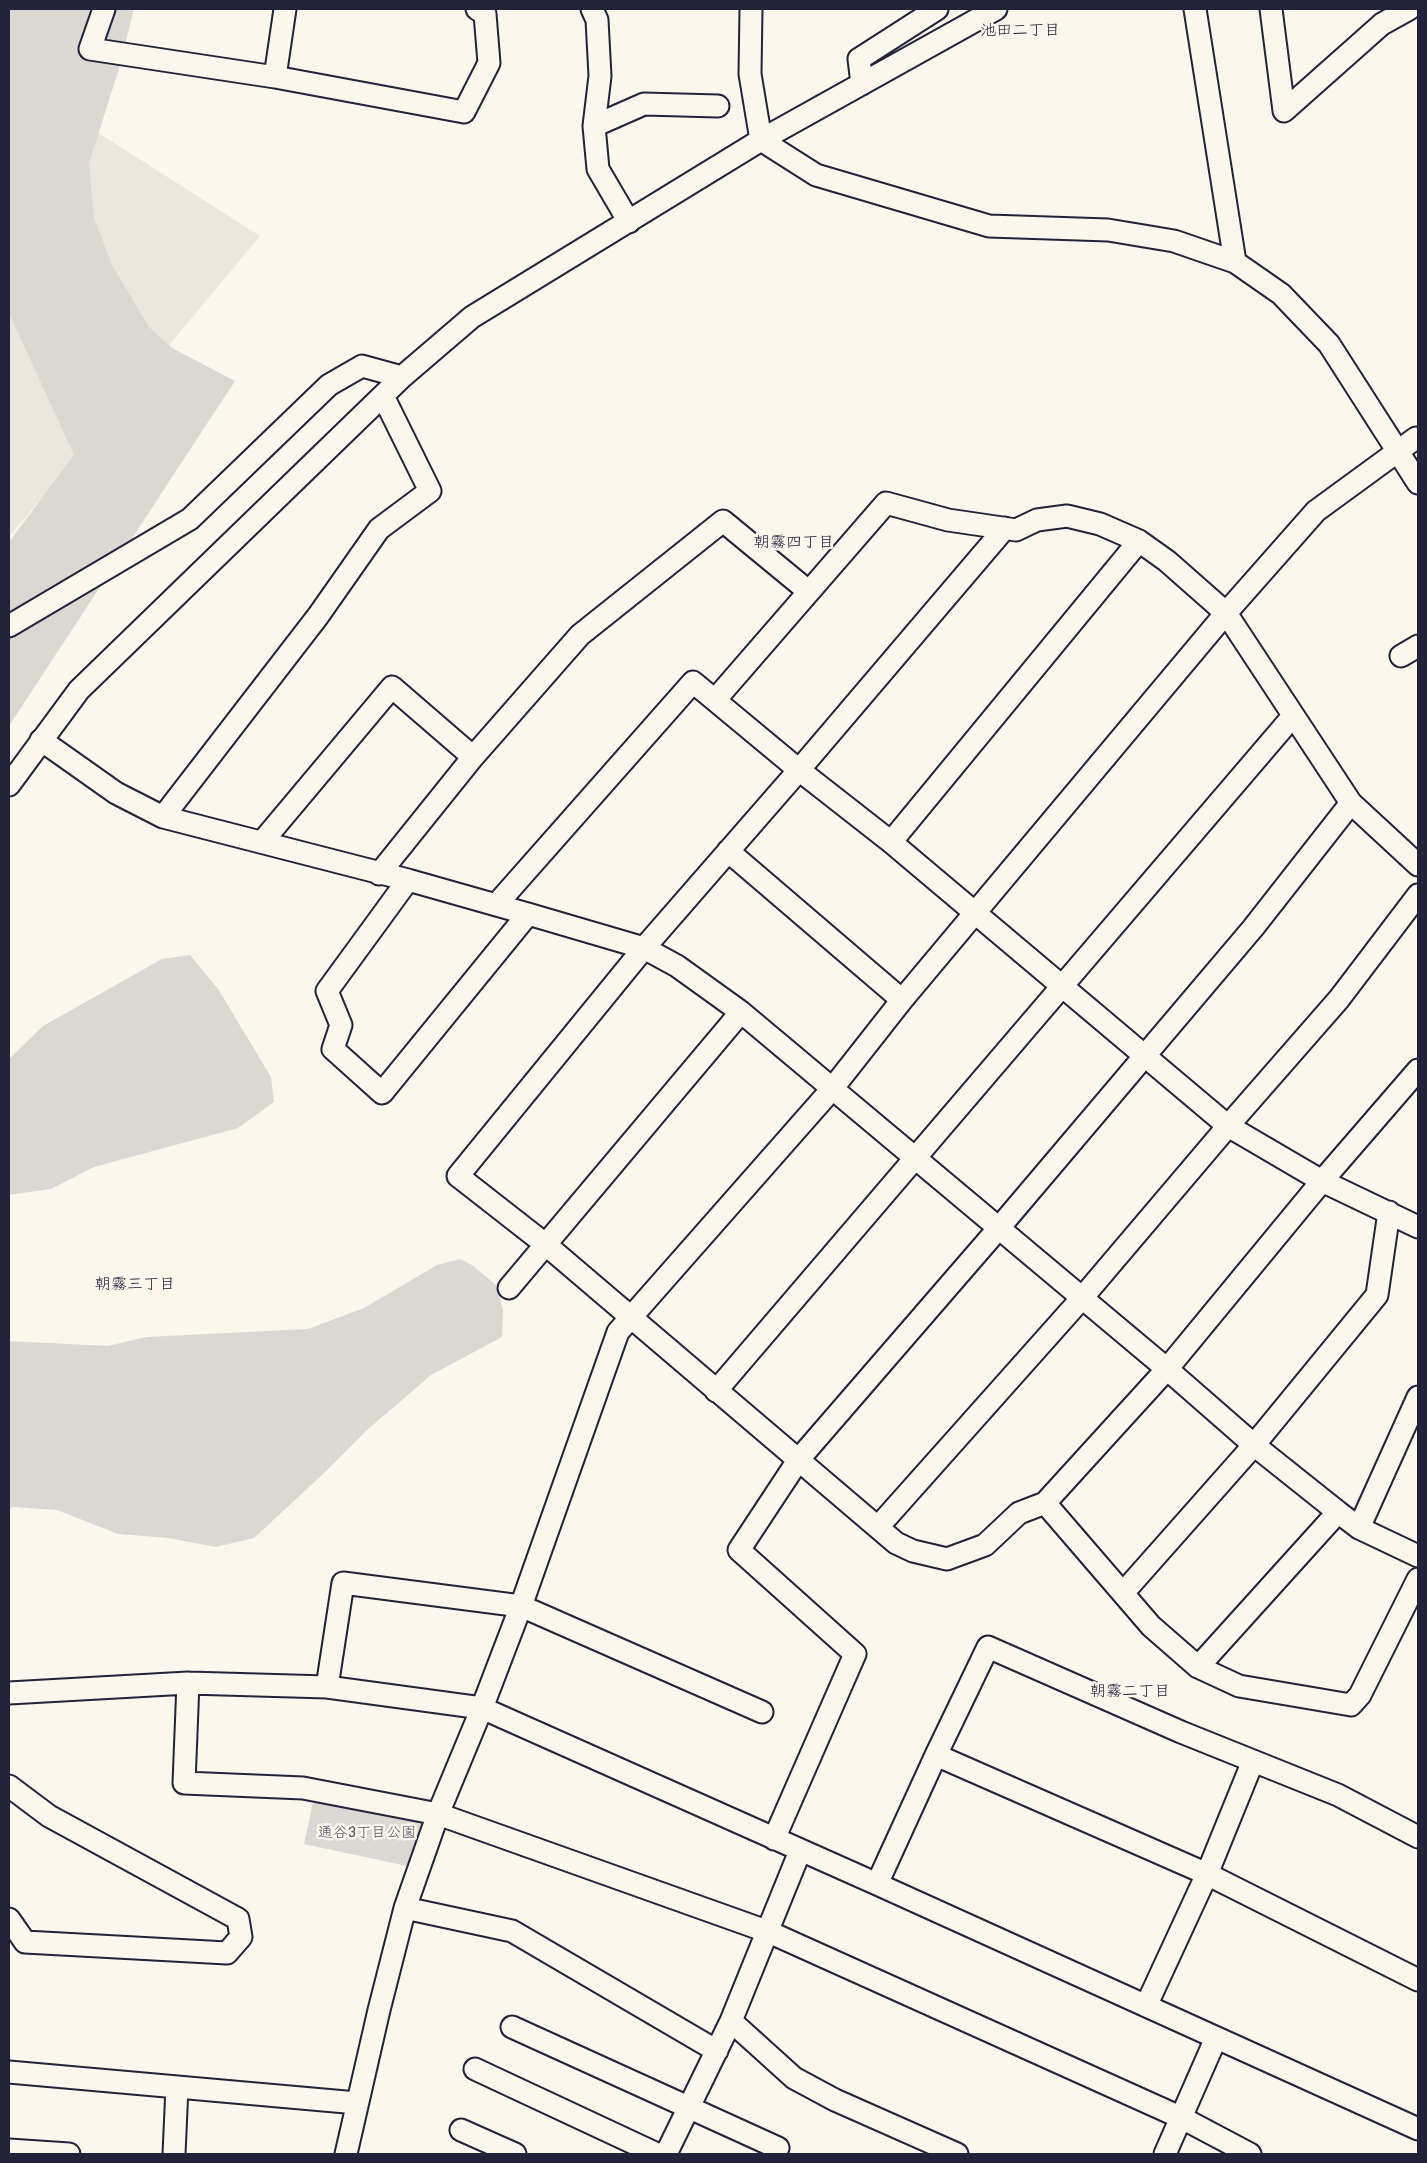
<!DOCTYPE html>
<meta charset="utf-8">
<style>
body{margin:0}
#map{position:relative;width:1427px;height:2163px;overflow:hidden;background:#fbf7ec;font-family:Pangolin,sans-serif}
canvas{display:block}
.frame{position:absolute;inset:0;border:10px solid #22223b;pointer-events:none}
</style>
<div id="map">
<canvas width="1427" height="2163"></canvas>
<div class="frame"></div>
</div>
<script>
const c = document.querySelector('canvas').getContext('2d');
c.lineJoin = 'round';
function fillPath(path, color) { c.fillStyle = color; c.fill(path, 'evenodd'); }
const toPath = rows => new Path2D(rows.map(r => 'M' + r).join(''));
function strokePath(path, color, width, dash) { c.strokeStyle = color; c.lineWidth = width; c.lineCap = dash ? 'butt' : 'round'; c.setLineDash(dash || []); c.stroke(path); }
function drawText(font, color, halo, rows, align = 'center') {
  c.font = font + ' Pangolin,"Klee One",sans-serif'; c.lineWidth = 5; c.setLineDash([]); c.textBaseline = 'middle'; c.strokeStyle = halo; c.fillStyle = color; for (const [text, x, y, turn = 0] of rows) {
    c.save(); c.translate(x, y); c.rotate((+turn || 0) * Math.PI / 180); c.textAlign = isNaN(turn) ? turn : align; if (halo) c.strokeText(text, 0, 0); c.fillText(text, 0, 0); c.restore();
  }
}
fillPath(toPath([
 [9,76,260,236,9,537]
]), '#ebe7df');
fillPath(toPath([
 [9,9,134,9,118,72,89,163,94,218,112,265,149,327,172,348,235,381,9,726,9,542,74,455,9,313],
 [190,955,218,989,271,1077,274,1102,238,1128,94,1167,51,1189,9,1195,9,1059,43,1026,162,959],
 [460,1259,472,1265,496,1285,503,1310,502,1337,431,1375,366,1431,323,1474,254,1538,216,1547,168,1538,118,1534,57,1510,12,1507,9,1510,9,1341,108,1346,146,1337,308,1329,364,1308,437,1265],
 [314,1798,424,1822,407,1866,304,1844]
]), '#dbd8d3');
const minor = toPath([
 [104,9,90,49,275,77,464,112,489,63,485,14,477,9],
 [592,9,597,20,600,76,594,126,598,169,629,222],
 [751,9,750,74,761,140,816,175,989,226,1108,230,1174,241,1235,262,1281,294,1329,344,1418,483],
 [1195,9,1235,262],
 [1271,9,1284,111,1382,24,1409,9],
 [275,77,285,9],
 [862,84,859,59,937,9],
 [594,126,644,104,718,106],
 [1005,528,799,770,644,948,458,1176,545,1244,896,1543,913,1551,947,1559,985,1545,1019,1513,1045,1503,1167,1369,1322,1181,1418,1070],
 [9,626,190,519,329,385,362,366,402,377],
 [1401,656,1418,646],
 [715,700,886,503,948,520,1016,530,1037,520,1067,516,1100,524,1139,541,1167,561,1226,613,1351,803,1418,865],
 [41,740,116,793,163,817,408,880,528,914,644,948,677,966,741,1012,1167,1369,1254,1445,1338,1512,1359,1528,1418,1556],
 [9,785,79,690,402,377,472,317,761,140,996,9],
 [163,817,318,616,379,529,430,491,383,396],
 [262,842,392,687,473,757],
 [891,842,1139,541],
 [728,851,902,1000],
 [379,874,473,757,580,635,723,521,808,591],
 [408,880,327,991,341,1025,333,1049,382,1093,528,914],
 [496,905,693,682,799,770,891,842,1228,1126,1322,1181,1418,1227],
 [509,1288,741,1012],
 [716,1391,1293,716],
 [1045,1503,1151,1626,1198,1667,1239,1686,1351,1705,1360,1695,1418,1579],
 [878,1527,1082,1298,1228,1126,1339,999,1418,895],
 [1359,1528,1418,1397],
 [1123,1593,1254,1445,1377,1295,1389,1212],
 [1198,1667,1338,1512],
 [188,1683,184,1783,303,1788,438,1814,769,1932,1182,2118,1250,2154],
 [327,1687,343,1583,521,1606,762,1712],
 [9,1693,188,1683,327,1687,482,1708,877,1884,1418,2129],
 [936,1755,1207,1874,1418,1980],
 [9,1786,49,1816,238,1919,241,1937,227,1953,25,1942,9,1919],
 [774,1839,855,1654,739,1550,799,1459,998,1229,1253,928,1351,803],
 [877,1884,936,1755,988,1647,1181,1732,1338,1795,1418,1837],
 [405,1908,512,1931,717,2051],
 [1146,2006,1207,1874,1253,1761],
 [731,2021,794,2078,835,2100,957,2154],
 [512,2027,778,2148],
 [475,2069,657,2154],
 [9,2072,357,2103],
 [461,2130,515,2154],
 [9,2150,69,2154],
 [174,2154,177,2087],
 [346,2154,379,2010,405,1908,438,1814,482,1708,521,1606,618,1332,832,1089,902,1000,1226,613,1316,511,1416,438],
 [666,2154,731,2021,800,1851],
 [1165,2154,1216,2038]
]);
strokePath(minor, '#22223b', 25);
strokePath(minor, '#fbf7ec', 21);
drawText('15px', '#505061', '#fbf7ec', [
 ["通谷3丁目公園",367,1833]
]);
drawText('16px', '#22223b', '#fbf7ec', [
 ["池田二丁目",1020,31],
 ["朝霧四丁目",794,543],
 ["朝霧三丁目",135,1285],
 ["朝霧二丁目",1130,1692]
]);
</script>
